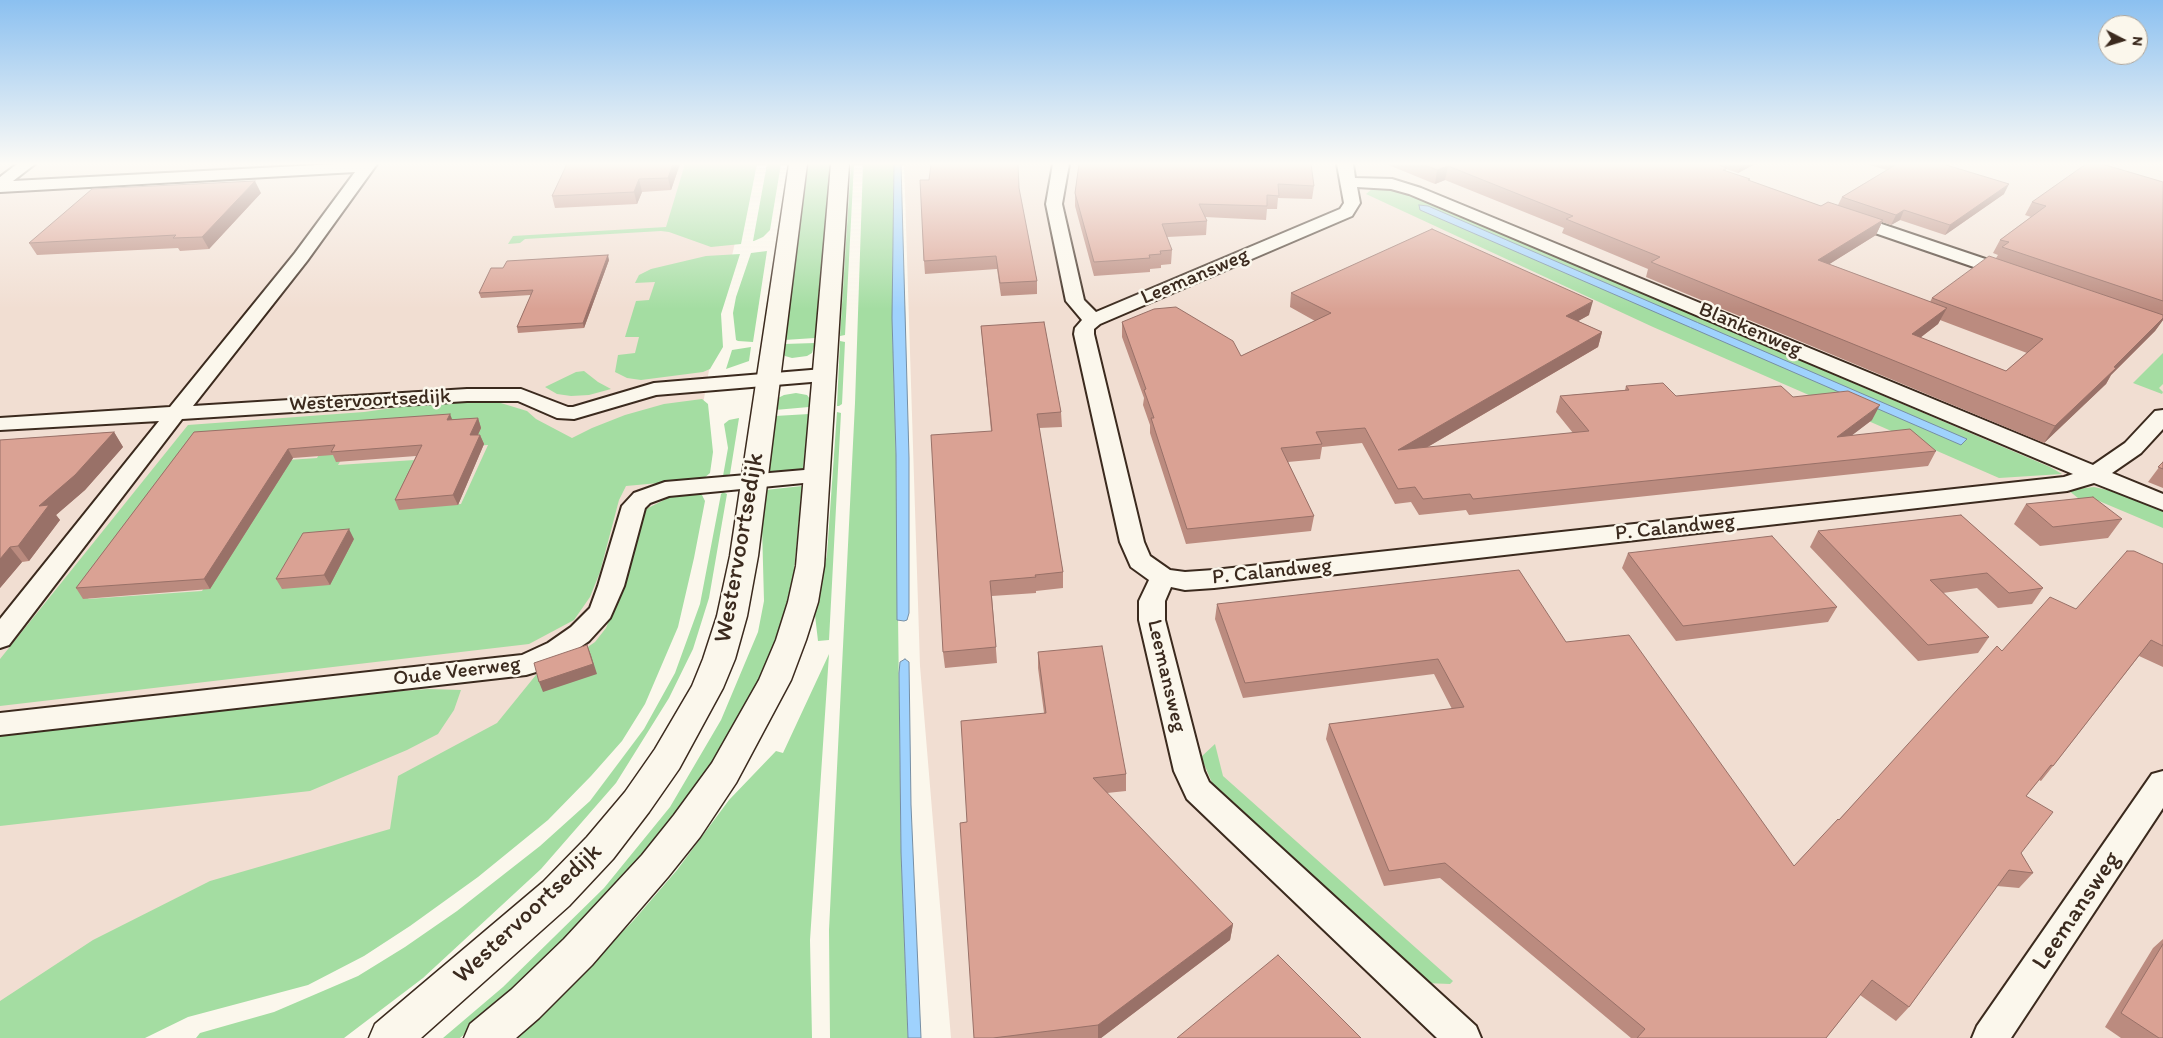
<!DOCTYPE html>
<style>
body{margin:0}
#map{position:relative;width:2163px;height:1038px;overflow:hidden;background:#fbf7ec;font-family:Itim,sans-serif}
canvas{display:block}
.north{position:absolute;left:2098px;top:15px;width:50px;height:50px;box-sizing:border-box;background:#fbf7ec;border:1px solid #aea59a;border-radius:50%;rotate:95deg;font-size:14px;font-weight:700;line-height:20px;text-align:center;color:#3b2a1e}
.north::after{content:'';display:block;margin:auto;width:18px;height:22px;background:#3b2a1e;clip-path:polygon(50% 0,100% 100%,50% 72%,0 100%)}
</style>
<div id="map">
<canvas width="2163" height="1038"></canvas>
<div class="north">N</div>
</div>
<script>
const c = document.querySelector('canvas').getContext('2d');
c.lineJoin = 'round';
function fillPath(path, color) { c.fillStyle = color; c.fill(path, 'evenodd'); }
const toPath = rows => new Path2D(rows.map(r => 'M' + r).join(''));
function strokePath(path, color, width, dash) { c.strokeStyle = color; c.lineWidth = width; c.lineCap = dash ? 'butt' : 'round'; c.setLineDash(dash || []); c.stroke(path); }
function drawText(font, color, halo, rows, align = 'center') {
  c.font = font + ' Itim,sans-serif'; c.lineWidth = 5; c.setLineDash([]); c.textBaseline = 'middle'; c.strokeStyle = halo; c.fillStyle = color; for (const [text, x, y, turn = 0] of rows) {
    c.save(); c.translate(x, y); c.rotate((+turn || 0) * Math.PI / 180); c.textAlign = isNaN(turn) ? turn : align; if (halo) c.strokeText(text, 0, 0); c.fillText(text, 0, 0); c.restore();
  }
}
fillPath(toPath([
 [0,164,753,164,720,308,668,602,603,738,0,1038],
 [904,164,2163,164,2163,1038,951,1038,920,666]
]), '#f1ded2');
fillPath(toPath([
 [685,164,757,164,741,244,711,247,669,232,661,231,525,239,520,243,508,244,513,236,666,227],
 [767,164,781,164,770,230,763,237,754,241,753,241],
 [807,164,832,164,820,279,818,327,815,338,784,340],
 [851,164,854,164,845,335,840,336],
 [863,164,894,164,892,318,896,455,901,852,908,1038,830,1038,829,930,855,403],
 [1378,187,1410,194,2050,467,2062,474,1999,478,1653,327,1366,194,1372,189],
 [767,251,753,342,738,341,736,340,733,313,736,297,751,253],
 [740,254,721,314,723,347,710,369,703,372,641,380,627,378,615,372,618,355,635,353,639,337,625,337,636,301,649,300,655,282,635,283,639,275,651,269,706,256],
 [840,341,845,342,842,404,839,406,837,406],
 [815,343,812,353,807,356,792,358,785,356,783,354,784,344],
 [751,347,749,361,726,369,732,350],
 [2163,353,2163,384,2159,388,2163,392,2162,394,2133,383],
 [584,371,598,382,611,389,589,395,571,396,557,394,545,387,576,372],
 [796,393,807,395,810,399,809,407,775,410,778,398,784,395],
 [702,399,708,404,713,452,710,473,703,479,626,486,619,500,600,572,590,597,574,620,529,644,0,706,0,659,188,425,364,412,429,403,491,400,527,411,536,419,572,438,592,428,625,415,664,404],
 [208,440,471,446,488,445,461,504,406,507,430,459,338,465,347,450,321,451,317,458,288,460,202,591,88,599],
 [837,412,841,413,829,640,818,641,815,615,827,554],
 [809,414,803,469,768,472,775,416],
 [739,418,730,474,723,476,728,448,724,424,729,420],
 [802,486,794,571,784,614,771,651,752,694,706,775,612,894,473,1027,460,1038,443,1038,503,987,604,888,670,807,721,720,758,632,764,601,762,527,765,490],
 [2094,487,2116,492,2163,511,2163,528,2099,501,2083,502,2068,490],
 [723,492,727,494,709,598,693,649,669,698,616,783,541,869,423,978,344,1038,196,1038,200,1033,274,1012,358,976,405,947,457,911,540,846,590,801,644,729,675,673,700,604,721,494],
 [692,493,702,495,705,501,694,558,678,627,645,704,622,741,591,776,548,820,478,877,410,926,364,956,308,985,188,1017,145,1038,0,1038,0,1001,93,940,210,881,390,829,398,776,497,723,540,670,582,651,595,642,606,628,630,566,636,524,644,510,674,495],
 [829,654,810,940,812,1038,512,1038,564,991,633,921,677,870,729,800,776,751,783,753],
 [428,689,461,690,454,710,438,734,407,750,310,791,0,826,0,729,261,702],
 [1215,744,1223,776,1453,981,1450,984,1425,983,1213,785,1201,757]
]), '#a4dda2');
const water = toPath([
 [894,164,901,164,909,458,909,613,907,620,904,621,897,620,896,455,892,318,894,164],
 [1419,205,1428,206,1967,439,1961,445,1420,210,1419,205],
 [905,659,909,662,911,805,921,1038,908,1038,901,852,899,673,900,662,905,659]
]);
fillPath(water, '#9fd2fd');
strokePath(water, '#778fa4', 1);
const minor = toPath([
 [17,164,35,164,13,181,337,164,377,164,307,261,193,406,467,389,521,389,568,407,573,407,654,383,823,369,830,371,833,375,830,379,823,381,656,395,574,419,557,418,518,401,467,401,182,419,9,645,0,648,0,619,159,421,0,430,0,418,170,407,295,253,355,172,0,192,0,177,17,164],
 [1053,164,1069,164,1062,204,1084,300,1096,312,1340,209,1344,203,1337,164,1353,164,1355,178,1392,179,1421,188,2093,465,2125,443,2155,411,2163,410,2163,429,2141,453,2112,473,2163,494,2163,510,2094,483,2067,491,1214,588,1185,590,1171,587,1165,601,1165,620,1204,771,1209,782,1476,1026,1481,1038,1437,1038,1187,799,1174,771,1139,620,1139,601,1149,580,1131,567,1120,542,1074,334,1075,328,1082,320,1066,301,1046,204,1053,164],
 [1357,187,1391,189,1409,194,2073,474,2064,477,1214,570,1185,572,1170,570,1150,556,1144,542,1094,334,1094,329,1100,324,1352,216,1360,203,1357,187],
 [1849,213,2015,269,2018,273,2015,277,2009,278,2003,277,1843,222,1841,218,1843,214,1849,213],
 [816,469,824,471,827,476,824,481,669,496,650,503,645,508,624,586,610,618,589,641,566,657,536,672,526,675,0,735,0,713,522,655,548,643,571,627,590,608,598,586,622,506,634,493,665,482,816,469],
 [2163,771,2163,808,2011,1038,1972,1038,1977,1026,2152,774,2163,771]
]);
const secondary = toPath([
 [789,164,807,164,758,556,747,616,735,659,723,688,679,769,649,812,613,859,569,906,421,1038,369,1038,375,1024,543,882,587,837,625,792,655,749,692,686,703,659,717,616,730,556,789,164],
 [831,164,849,164,824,566,818,602,806,640,791,680,736,783,700,837,668,877,592,965,539,1018,516,1038,464,1038,470,1024,511,990,564,939,642,855,674,815,712,763,759,680,776,640,788,602,796,566,831,164]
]);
strokePath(minor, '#3b2a1e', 4);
strokePath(secondary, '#3b2a1e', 3);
fillPath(minor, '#fbf7ec');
fillPath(secondary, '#fbf7ec');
fillPath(toPath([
 [567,164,680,164,671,190,642,192,637,204,555,208,552,196],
 [1079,164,1314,186,1312,199,1278,198,1277,209,1267,209,1266,220,1205,217,1207,221,1206,235,1167,237,1172,250,1171,264,1161,265,1161,268,1150,269,1150,272,1094,276,1075,206,1075,193],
 [1386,164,1755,164,1738,173,1726,169,1726,171,1750,179,1749,181,1821,206,1838,205,1842,197,1887,170,1866,164,1943,164,2004,194,1945,235,1900,220,1891,225,1882,222,1876,235,1829,264,1930,302,1932,298,1996,258,1998,255,1993,253,2000,240,2031,217,2025,215,2032,202,2163,182,2163,320,2155,331,2111,375,2106,384,2044,443,1646,277,1648,269,1562,233,1564,228,1445,180,1435,184],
 [1940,320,2027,353,2006,371,1920,338,1938,324],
 [1019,189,1037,281,1037,294,1001,296,997,269,925,274,924,261],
 [261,193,209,249,180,251,178,248,37,255,29,243],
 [609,260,584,328,518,333,517,327,531,295,481,298,479,293],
 [1291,293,1589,315,1578,321,1602,332,1598,347,1426,448,1573,433,1556,412,1560,396,1625,390,1626,386,1676,396,1793,397,1872,420,1852,435,1936,451,1928,466,1469,515,1466,510,1419,515,1411,502,1395,504,1362,443,1322,447,1320,459,1288,462,1314,516,1311,531,1186,544,1150,433,1150,425,1143,405,1144,398,1122,337,1122,322,1241,356,1315,321,1290,307],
 [981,326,1061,412,1062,427,1039,428,1063,572,1063,588,1036,591,1036,593,992,596,997,663,945,668,943,652,991,431],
 [478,418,481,428,478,435,480,435,484,444,458,505,399,510,395,500,416,456,336,462,333,455,293,458,210,589,83,599,76,588,194,432],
 [114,432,123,447,85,490,56,515,60,520,29,561,22,562,0,588,0,440],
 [2163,462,2163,488,2148,482],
 [2026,504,2122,519,2108,538,2040,546,2014,524],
 [1961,515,2043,588,2032,604,1998,608,1977,588,1943,593,1989,637,1978,653,1918,661,1810,547,1818,531],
 [354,539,330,585,282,589,276,579],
 [1628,553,1837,607,1828,622,1676,641,1622,568],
 [2163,564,2163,667,2139,656,2053,766,2041,781,2039,780,2026,796,2021,853,2033,873,2019,888,1997,886,1909,1007,1896,1021,1860,995,1826,1038,1631,1038,1440,878,1384,886,1326,739,1329,724,1452,709,1434,674,1243,698,1215,619,1217,604,1566,642,1794,866,2002,651,2076,609],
 [1038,652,1126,774,1126,791,1107,793,1233,924,1230,940,1101,1038,974,1038,967,822,1044,713,1038,668],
 [2163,939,2163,1038,2121,1038,2105,1027,2153,948]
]), '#bb8b7f');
fillPath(toPath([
 [673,164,680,164,671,190,668,178],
 [1741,164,1755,164,1738,173],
 [1448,166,1445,180,1435,184,1437,170],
 [639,179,642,192,637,204,634,192],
 [255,181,261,193,209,249,202,237],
 [2009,184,2004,194,1945,235,1950,225],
 [1904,210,1900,220,1891,225,1896,215],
 [1883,220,1876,235,1812,275,1818,260],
 [608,255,609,260,584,328,583,323],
 [1593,301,1589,315,1562,330,1566,316],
 [1947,308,1938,324,1904,350,1912,334],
 [2163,318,2163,320,2155,331,2111,375,2106,384,2044,443,2055,426],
 [1602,332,1598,347,1395,466,1398,450],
 [1880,405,1872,420,1830,452,1837,437],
 [450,414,454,424,447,420],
 [478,418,481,428,473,445,470,435],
 [114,432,123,447,85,490,56,515,60,520,29,561,18,546,39,506],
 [480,435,484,444,458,505,453,495],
 [288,449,293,458,210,589,204,579],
 [349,529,354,539,330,585,324,575],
 [10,547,22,562,0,588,0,559],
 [587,645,591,655,597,674,543,692,539,682],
 [1233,924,1230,940,1101,1038,1098,1038,1098,1025]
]), '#997168');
const building = toPath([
 [567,164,673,164,668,178,639,179,634,192,552,196,567,164],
 [931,164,1018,164,1019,188,1037,281,1000,283,996,256,924,261,920,180,929,180,931,164],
 [1079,164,1311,164,1314,186,1278,184,1279,196,1267,195,1267,206,1199,204,1207,221,1162,224,1172,250,1160,251,1161,254,1149,255,1150,258,1094,262,1075,193,1079,164],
 [1422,164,1717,164,1727,168,1723,170,1750,179,1748,180,1821,206,1828,202,1883,220,1818,260,1947,308,1912,334,2006,371,2043,339,1932,298,1989,256,2163,315,2163,318,2114,367,2116,368,2055,426,1651,262,1660,257,1566,219,1573,216,1448,166,1437,170,1422,164],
 [1897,164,1943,164,2009,184,1950,225,1904,210,1896,215,1842,197,1897,164],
 [2086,164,2102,164,2163,182,2163,301,2002,247,2009,242,2000,240,2046,206,2032,202,2086,164],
 [255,181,202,237,173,238,176,235,29,243,92,189,255,181],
 [1432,229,1593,301,1566,316,1602,332,1398,450,1589,431,1560,396,1629,390,1626,386,1663,383,1676,396,1781,386,1793,397,1848,391,1880,405,1837,437,1910,429,1936,451,1473,499,1470,494,1423,499,1415,487,1398,489,1365,428,1316,432,1322,444,1281,448,1314,516,1187,529,1151,418,1154,418,1144,390,1146,389,1122,322,1154,309,1176,307,1233,341,1241,356,1331,313,1291,293,1432,229],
 [608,255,583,323,517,327,533,290,479,293,491,268,503,268,507,261,608,255],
 [1044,322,1061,412,1037,414,1063,572,1035,575,1036,577,990,581,996,647,943,652,931,435,992,431,981,326,1044,322],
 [450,414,447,420,478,418,470,435,480,435,453,495,395,500,422,445,331,452,335,445,288,449,204,579,76,588,194,432,450,414],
 [114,432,75,475,39,506,49,505,18,546,10,547,0,559,0,440,114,432],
 [2163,462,2163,469,2158,467,2163,462],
 [2093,497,2122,519,2053,527,2026,504,2093,497],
 [1961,515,2043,588,2009,593,1987,573,1930,580,1989,637,1928,645,1818,531,1961,515],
 [349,529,324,575,276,579,303,533,349,529],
 [1772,536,1837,607,1683,626,1628,553,1772,536],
 [2127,551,2134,551,2163,564,2163,646,2151,640,2053,766,2051,765,2026,796,2053,812,2021,853,2033,873,2009,870,1909,1007,1872,980,1826,1038,1637,1038,1645,1029,1445,863,1389,871,1329,724,1464,707,1438,659,1245,683,1217,604,1519,570,1566,642,1629,635,1794,866,1838,819,1839,820,1997,646,2002,651,2050,597,2076,609,2127,551],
 [587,645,593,664,539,682,534,663,587,645],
 [1102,646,1126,774,1093,778,1233,924,1098,1025,993,1038,974,1038,960,823,967,822,961,721,1046,713,1038,652,1102,646],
 [2163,944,2163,1038,2159,1038,2121,1013,2163,944],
 [1278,955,1361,1038,1177,1038,1278,955]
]);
fillPath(building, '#daa294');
strokePath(building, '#997168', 1);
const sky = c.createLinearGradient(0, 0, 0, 309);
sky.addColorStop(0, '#8bc0f0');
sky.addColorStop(0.53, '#fdfbf6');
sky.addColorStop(1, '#fdfbf600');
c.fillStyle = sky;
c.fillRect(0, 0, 2163, 309);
drawText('21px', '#3b2a1e', '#fbf7ec', [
 ["Leemansweg",1195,277,-23],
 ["Blankenweg",1750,330,23],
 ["Westervoortsedijk",370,401,-3],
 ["P. Calandweg",1675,528,-6],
 ["P. Calandweg",1272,572,-6],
 ["Oude Veerweg",457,672,-7],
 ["Leemansweg",1166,676,77]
]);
drawText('25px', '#3b2a1e', '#fbf7ec', [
 ["Westervoortsedijk",740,548,-80],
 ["Leemansweg",2077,911,-56],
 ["Westervoortsedijk",528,914,-43]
]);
</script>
